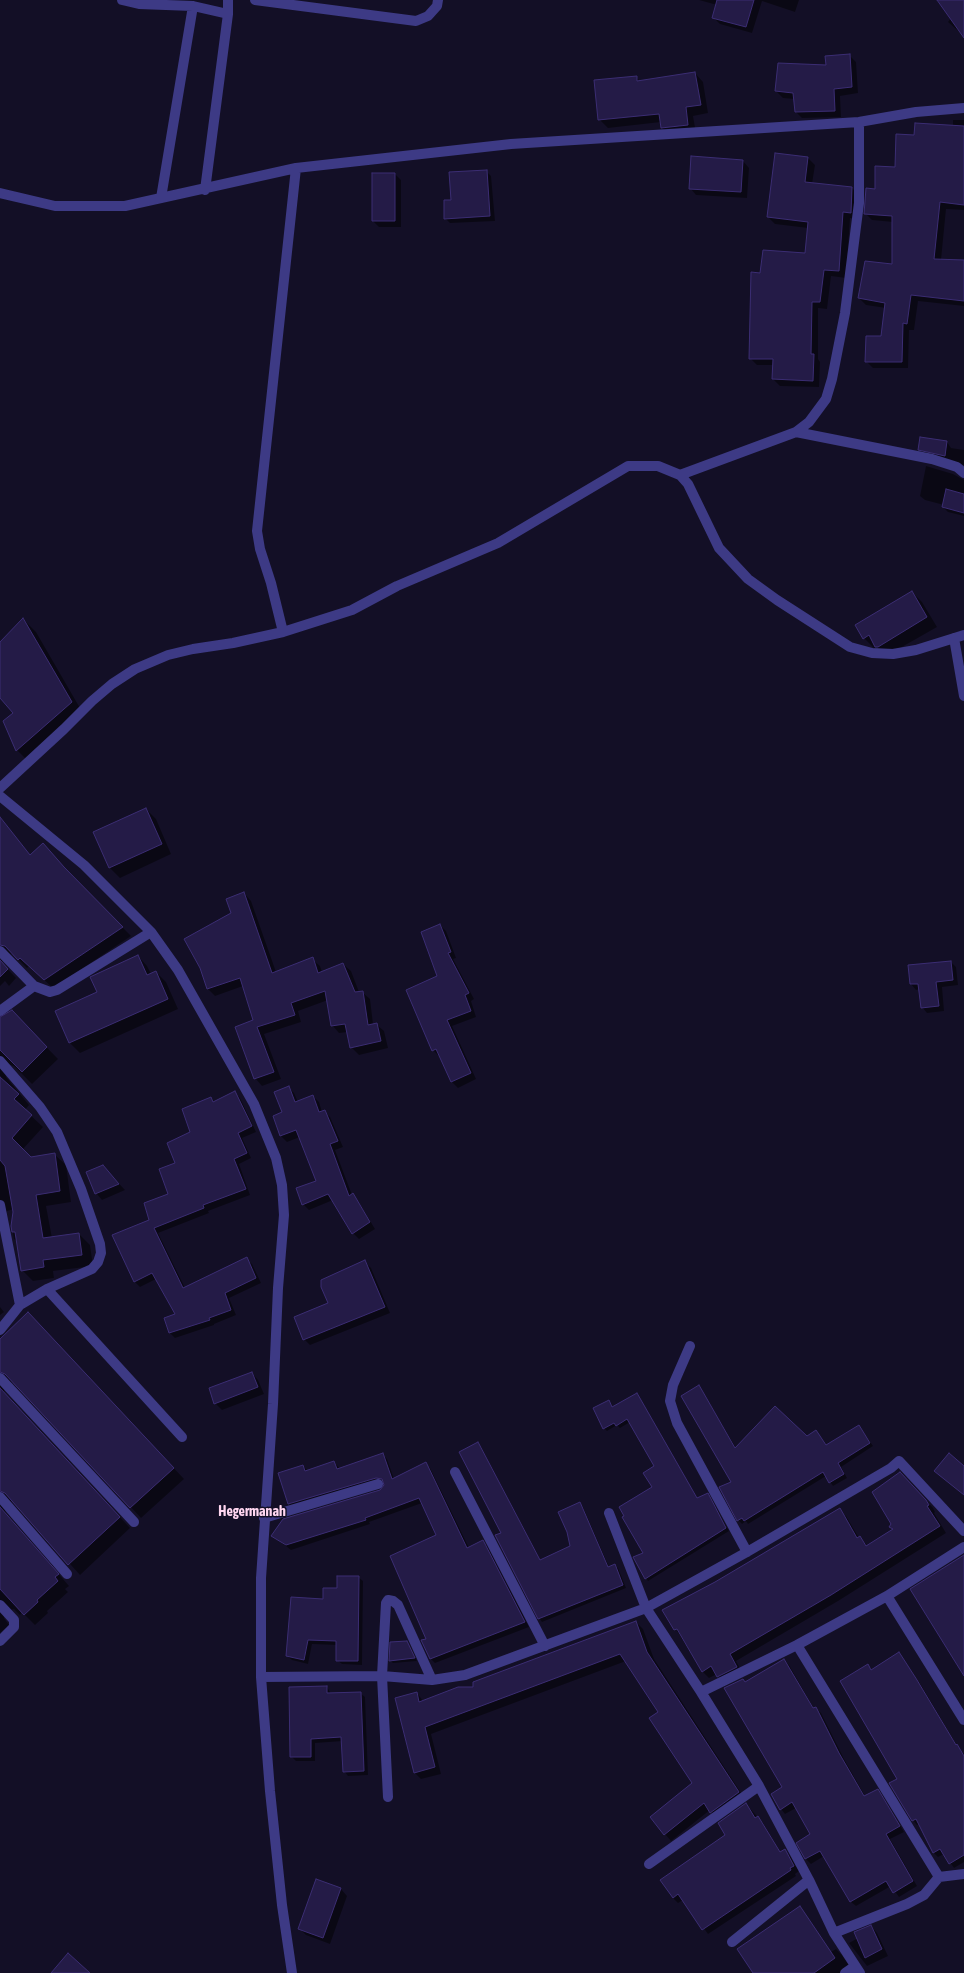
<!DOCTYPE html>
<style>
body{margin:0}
canvas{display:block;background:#130f26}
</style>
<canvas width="964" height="1973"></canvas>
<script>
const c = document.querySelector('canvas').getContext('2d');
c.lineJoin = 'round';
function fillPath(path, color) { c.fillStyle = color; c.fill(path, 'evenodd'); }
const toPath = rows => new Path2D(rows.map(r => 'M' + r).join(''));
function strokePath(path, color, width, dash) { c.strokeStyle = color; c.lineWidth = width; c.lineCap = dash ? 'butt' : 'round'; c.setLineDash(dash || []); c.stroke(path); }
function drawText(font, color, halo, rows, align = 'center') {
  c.font = font + ' "Asap Condensed",sans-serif'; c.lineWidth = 3; c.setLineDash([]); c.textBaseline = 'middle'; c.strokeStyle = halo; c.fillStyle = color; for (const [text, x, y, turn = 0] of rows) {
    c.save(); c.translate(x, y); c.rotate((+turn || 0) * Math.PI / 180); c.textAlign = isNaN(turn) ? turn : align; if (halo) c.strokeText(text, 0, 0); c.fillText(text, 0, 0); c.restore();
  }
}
fillPath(toPath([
 [699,0,799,0,795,12,762,1,752,33,720,24,713,17,717,5],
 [939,0,964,0,964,36,948,22,951,18],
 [849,55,856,62,858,93,840,96,841,117,802,118,796,112,794,99,783,98,776,91],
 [695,73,703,82,708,113,693,116,696,133,671,136,662,128,661,122,608,128,599,119,636,77,641,82],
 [953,120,964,120,964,210,946,209,941,260,964,261,964,306,918,301,914,330,909,330,908,368,873,368,866,361,882,337,886,308,866,305,859,298,893,265,893,222,872,220,865,213,876,190,896,168,915,136,953,126],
 [808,158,815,165,812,184,852,188,859,195,858,219,850,218,846,278,831,276,827,309,818,308,818,359,820,362,819,387,780,386,773,379,774,365,757,365,750,358,761,274,806,254,808,228,775,224,768,217],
 [743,161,749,168,747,198,696,195,690,188],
 [486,171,491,176,495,221,450,223,445,218,452,201],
 [395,174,401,180,401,227,379,227,373,221],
 [947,442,951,448,964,450,964,465,924,454,919,449],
 [926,466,953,474,964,480,964,516,948,512,943,507,944,505,925,500,920,496],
 [912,592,922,602,937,627,886,656,876,647,874,648,864,638],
 [23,619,36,632,84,715,30,763,17,750,15,713,0,696,0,643],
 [146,809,156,819,171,854,120,878,110,868,94,832],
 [0,826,6,826,31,856,73,877,131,936,53,988,29,966,27,968,14,955,8,953,4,955,2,963,16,978,9,986,5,981,0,986],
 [244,893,251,901,276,972,312,959,320,966,322,972,343,964,351,971,359,992,362,992,370,999,373,1024,376,1024,384,1031,388,1048,359,1055,351,1047,348,1032,339,1033,332,1025,328,1000,298,1011,301,1022,264,1034,281,1079,262,1086,255,1078,254,1021,243,986,215,996,207,988,232,913],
 [440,925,446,931,456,958,453,959,474,999,471,1001,476,1017,452,1026,476,1079,458,1088,452,1082,440,1055,439,1056,433,1050],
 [138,956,147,966,151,974,156,972,166,982,178,1009,80,1053,70,1043,56,1012,98,993],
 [951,962,956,967,958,985,942,987,944,1011,927,1013,922,1007,920,989,916,990,911,984],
 [0,1018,23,1023,58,1059,32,1084,14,1066,10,1065,5,1070,6,1077,29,1105,25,1110,43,1127,23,1149,31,1158,54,1154,66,1165,71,1202,46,1206,52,1238,79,1234,90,1245,93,1266,53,1271,54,1278,33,1281,22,1270,18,1242,14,1239,12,1226,14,1209,7,1211,0,1227],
 [288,1087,294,1093,298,1102,313,1096,319,1102,322,1112,324,1111,330,1117,343,1147,335,1150,352,1195,358,1201,375,1229,359,1239,353,1233,333,1200,309,1210,303,1204,317,1181,300,1137,287,1142,281,1136,274,1117,283,1113],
 [235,1092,240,1098,256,1132,242,1138,251,1158,239,1164,250,1195,208,1211,209,1213,158,1233,185,1288,246,1259,252,1264,261,1283,229,1298,236,1315,214,1324,214,1325,175,1338,170,1333,176,1315,156,1279,140,1287,135,1282,113,1236,151,1221,169,1195,176,1164,211,1098,215,1102],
 [109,1173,125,1190,102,1200,96,1193],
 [365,1262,371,1268,390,1313,310,1345,304,1339,329,1303],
 [0,1307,4,1312,0,1315],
 [39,1324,184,1479,141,1518,16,1384,10,1382,6,1384,4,1391,6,1394,130,1528,80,1575,15,1503,10,1501,4,1506,6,1513,69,1586,65,1589,68,1592,47,1611,48,1613,35,1625,22,1612,20,1615,14,1609,6,1611,4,1618,9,1625,0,1633,0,1340],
 [252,1373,258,1380,264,1394,222,1410,215,1403],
 [699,1386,736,1448,807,1437,816,1431,827,1445,859,1426,873,1446,841,1467,847,1478,833,1486,826,1476,748,1524,746,1521,742,1524,738,1520,733,1482],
 [637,1394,698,1499,707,1494,710,1497,729,1531,648,1581,646,1578,644,1553,655,1466,630,1422,620,1428,617,1425,607,1431,604,1428,609,1401,613,1408],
 [478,1443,481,1447,541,1561,571,1547,579,1504,583,1507,609,1567,615,1565,618,1568,626,1588,542,1622,539,1618,502,1533],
 [382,1454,387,1459,394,1479,425,1463,430,1468,469,1548,483,1542,487,1546,529,1627,435,1663,430,1658,428,1640,437,1536,422,1503,369,1522,370,1524,291,1550,273,1536,380,1491,385,1486,384,1483,381,1482,293,1508,289,1504,303,1466,308,1471,334,1462,340,1469],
 [907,1480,933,1508,935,1512,934,1513,946,1533,838,1601,736,1661,743,1674,725,1683,717,1674,709,1678,702,1671,664,1610,715,1583,839,1510,846,1516,859,1538,868,1546,893,1530,890,1527],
 [358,1577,363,1581,362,1665,342,1664,337,1660,337,1645,312,1644,308,1664,292,1660,287,1656,324,1600,338,1588],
 [636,1622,643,1629,654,1659,745,1799,718,1819,710,1810,671,1841,665,1834,693,1783,659,1712,626,1661,431,1734,441,1774,421,1779,414,1772,417,1693,423,1701,474,1687],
 [407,1642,417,1661,393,1663,390,1660],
 [899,1654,921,1685,957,1746,964,1754,964,1862,954,1868,944,1854,938,1857,933,1852,920,1824,917,1825,913,1820,899,1780,868,1666,872,1670],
 [784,1660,789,1665,814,1709,816,1708,821,1713,844,1759,865,1796,877,1790,882,1795,904,1832,890,1839,917,1886,899,1897,891,1886,856,1906,851,1902,824,1856,811,1864,806,1859,798,1843,812,1835,796,1808,785,1814,781,1809,783,1787,743,1680,746,1682],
 [327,1687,331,1694,360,1693,365,1697,368,1775,348,1776,344,1771,343,1741,315,1743,315,1761,296,1761,291,1756],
 [746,1804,763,1823,781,1853,785,1851,790,1856,799,1871,795,1874,796,1876,708,1934,683,1900,678,1903,673,1898,727,1835],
 [341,1889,347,1896,330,1944,306,1935,299,1928],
 [800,1908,831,1952,836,1949,842,1955,852,1970,848,1973,772,1973],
 [871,1926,877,1933,888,1956,867,1966,849,1943,858,1938]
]), '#0007');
const building = toPath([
 [717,0,754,0,746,27,712,18,717,0],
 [937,0,964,0,964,38,937,0],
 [850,54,852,87,834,89,835,111,795,112,793,93,775,91,778,63,826,65,825,56,850,54],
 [695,72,701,105,686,107,688,125,661,128,659,114,598,120,594,80,637,76,637,81,695,72],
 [915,123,964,126,964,205,940,202,934,259,964,260,964,301,911,295,907,324,903,323,902,362,865,362,866,336,881,336,885,303,858,298,865,261,892,264,892,216,864,214,866,188,875,189,875,166,895,167,896,134,914,135,915,123],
 [775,153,808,157,805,182,852,187,851,213,843,212,839,271,824,270,820,302,812,302,811,354,814,354,813,381,772,379,773,359,749,359,751,272,760,273,763,250,805,253,808,222,767,217,775,153],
 [691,156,743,160,741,192,689,189,691,156],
 [487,170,490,216,444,219,444,200,451,200,449,172,487,170],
 [372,173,395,173,395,221,372,221,372,173],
 [920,437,947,441,945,456,918,450,920,437],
 [946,489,964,494,964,513,942,507,946,489],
 [912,591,927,617,878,647,875,647,869,635,863,639,855,625,912,591],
 [23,618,72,702,16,751,3,721,13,713,0,698,0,642,23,618],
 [146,808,162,844,109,868,93,832,146,808],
 [0,817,30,855,43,843,64,867,123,927,44,980,20,958,18,960,5,946,0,945,0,817],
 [244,892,272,973,313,957,318,973,343,963,355,992,363,991,368,1025,377,1023,381,1041,350,1048,345,1024,331,1026,325,991,291,1003,295,1015,257,1027,274,1072,254,1079,235,1027,253,1020,240,978,207,989,200,968,184,939,231,913,226,899,244,892],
 [440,924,451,952,448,953,469,993,465,995,471,1011,447,1020,471,1073,451,1082,436,1049,432,1051,406,990,437,976,421,932,440,924],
 [138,955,147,975,156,971,168,999,69,1043,55,1011,97,992,90,977,138,955],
 [0,960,8,969,0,977,0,960],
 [951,961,953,980,936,982,939,1006,921,1008,918,984,910,984,908,965,951,961],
 [12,1010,47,1047,22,1072,0,1050,0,1017,12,1010],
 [0,1077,19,1094,14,1099,32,1115,12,1138,31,1157,55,1153,60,1191,36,1195,43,1238,79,1233,82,1255,43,1260,44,1267,21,1271,15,1232,12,1232,11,1226,13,1212,5,1166,0,1160,0,1077],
 [289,1086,295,1102,313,1095,319,1112,325,1110,338,1141,330,1144,349,1196,353,1193,370,1222,352,1234,328,1194,302,1205,296,1188,316,1181,296,1130,280,1136,273,1116,282,1112,274,1092,289,1086],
 [235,1091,252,1126,238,1133,247,1153,234,1159,246,1189,203,1205,204,1208,154,1228,183,1288,247,1257,256,1278,225,1293,231,1310,209,1318,210,1320,169,1333,164,1318,175,1314,152,1273,134,1282,112,1235,149,1220,144,1203,168,1194,159,1169,175,1163,167,1143,190,1132,182,1109,211,1097,213,1102,235,1091],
 [103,1165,119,1184,95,1194,86,1172,103,1165],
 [365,1260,385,1307,303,1340,294,1317,328,1303,321,1287,321,1280,365,1260],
 [28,1312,174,1468,130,1508,5,1374,0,1372,0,1339,28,1312],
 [252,1372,258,1387,214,1404,209,1388,252,1372],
 [699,1385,735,1448,775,1406,807,1436,816,1430,826,1445,859,1425,870,1443,838,1463,844,1474,829,1483,823,1472,744,1521,742,1518,737,1521,719,1487,731,1482,681,1396,699,1385],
 [0,1388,120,1517,68,1565,5,1493,0,1491,0,1388],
 [637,1393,697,1498,708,1493,726,1528,645,1579,633,1557,643,1553,622,1517,624,1516,619,1507,652,1487,643,1473,654,1466,627,1419,616,1426,614,1423,603,1429,593,1408,609,1400,612,1407,637,1393],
 [478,1442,540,1560,570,1546,567,1532,558,1512,580,1502,608,1567,615,1564,623,1585,538,1619,495,1535,501,1533,459,1452,478,1442],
 [383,1453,392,1479,426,1462,467,1548,483,1540,525,1622,430,1659,421,1640,426,1639,390,1556,436,1535,419,1498,365,1518,366,1520,286,1545,271,1536,283,1519,380,1490,384,1485,382,1479,376,1478,288,1504,278,1473,303,1465,305,1471,334,1461,337,1469,383,1453],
 [949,1453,964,1466,964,1495,934,1471,949,1453],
 [900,1472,926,1500,929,1505,927,1506,940,1526,831,1595,730,1654,737,1667,717,1677,711,1666,702,1672,677,1629,674,1630,662,1610,715,1582,840,1508,857,1538,860,1536,866,1546,893,1529,889,1527,891,1524,872,1492,900,1472],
 [0,1507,59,1574,55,1577,58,1581,37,1600,38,1602,24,1615,0,1589,0,1507],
 [964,1555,964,1676,910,1589,964,1555],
 [337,1576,359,1576,358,1661,336,1661,336,1641,308,1640,304,1660,286,1656,291,1597,323,1599,323,1588,337,1588,337,1576],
 [636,1621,647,1652,739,1792,710,1813,704,1803,664,1835,650,1817,692,1783,649,1718,658,1712,620,1654,425,1727,435,1767,414,1773,395,1698,417,1692,419,1702,458,1687,473,1687,473,1682,636,1621],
 [407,1641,415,1658,389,1661,390,1642,407,1641],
 [899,1652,917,1680,956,1745,957,1744,964,1756,964,1855,949,1864,940,1849,933,1853,916,1819,912,1821,889,1783,897,1779,840,1681,868,1664,871,1670,899,1652],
 [784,1659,813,1708,816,1707,839,1753,864,1796,878,1789,900,1826,886,1834,913,1881,893,1893,886,1881,850,1902,820,1851,805,1859,796,1843,810,1834,792,1802,780,1810,771,1794,782,1787,724,1688,743,1679,745,1682,784,1659],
 [327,1686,327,1693,361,1692,364,1771,343,1772,341,1737,311,1739,311,1757,290,1757,289,1687,327,1686],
 [746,1803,755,1818,758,1816,780,1852,785,1849,794,1866,790,1868,791,1870,702,1930,678,1894,673,1898,660,1880,725,1835,718,1823,746,1803],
 [316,1879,341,1888,323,1938,298,1929,316,1879],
 [800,1906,835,1958,814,1973,753,1973,737,1949,800,1906],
 [871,1925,882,1949,865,1958,854,1932,871,1925],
 [68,1953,90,1973,51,1973,68,1953]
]);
fillPath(building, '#241b47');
strokePath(building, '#3b2d73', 1);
strokePath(toPath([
 [122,0,139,4,193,6,228,14,205,190],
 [255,0,416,21,428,16,437,6,438,0],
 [228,14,228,0],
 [0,193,55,206,125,206,296,168,511,144,859,122,916,112,964,108],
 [161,198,193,6],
 [796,432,932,459,957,467,964,473],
 [680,475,796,432,809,422,826,399,832,379,845,313,859,203,859,122],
 [283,632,352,610,397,586,498,543,628,466,658,466,680,475,688,484,719,548,748,579,777,600,850,647,872,653,893,654,916,650,964,635],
 [954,638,964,696],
 [0,788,64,729,92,701,112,684,135,669,168,655,193,649,233,643,283,632,271,583,260,549,257,531,296,168],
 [0,796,84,865,151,932,178,970,254,1104,276,1158,282,1185,284,1215,278,1288,273,1404,261,1578,261,1677,270,1791,282,1905,292,1973],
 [0,951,34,986,50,992,57,990,151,932],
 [0,1011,34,986],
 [0,1061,40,1107,57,1132,81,1189,100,1244,101,1253,98,1262,92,1269,47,1289,20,1305,0,1330],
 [0,1205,20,1305],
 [47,1289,182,1437],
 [690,1346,673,1385,670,1401,677,1423,747,1552],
 [0,1378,134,1522],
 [455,1472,545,1646],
 [0,1497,67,1574],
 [609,1513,646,1608,701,1692,759,1786,809,1880,834,1933,860,1973],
 [264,1518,378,1484],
 [887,1596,964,1720],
 [0,1605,14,1620,14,1627,0,1641],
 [797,1645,939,1877],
 [261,1677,382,1676,432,1680,465,1675,646,1608,747,1552,891,1468,899,1461,964,1531],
 [701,1692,797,1645,887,1596,964,1547],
 [388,1797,382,1676,386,1603,388,1600,393,1601,398,1605,432,1680],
 [649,1864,759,1786],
 [834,1933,907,1904,924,1895,939,1877,964,1874],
 [732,1942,809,1880],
 [845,1973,855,1966]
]), '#3d3a85', 10);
drawText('bold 14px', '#ffd6f0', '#130f26', [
 ["Hegermanah",252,1512]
]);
</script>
